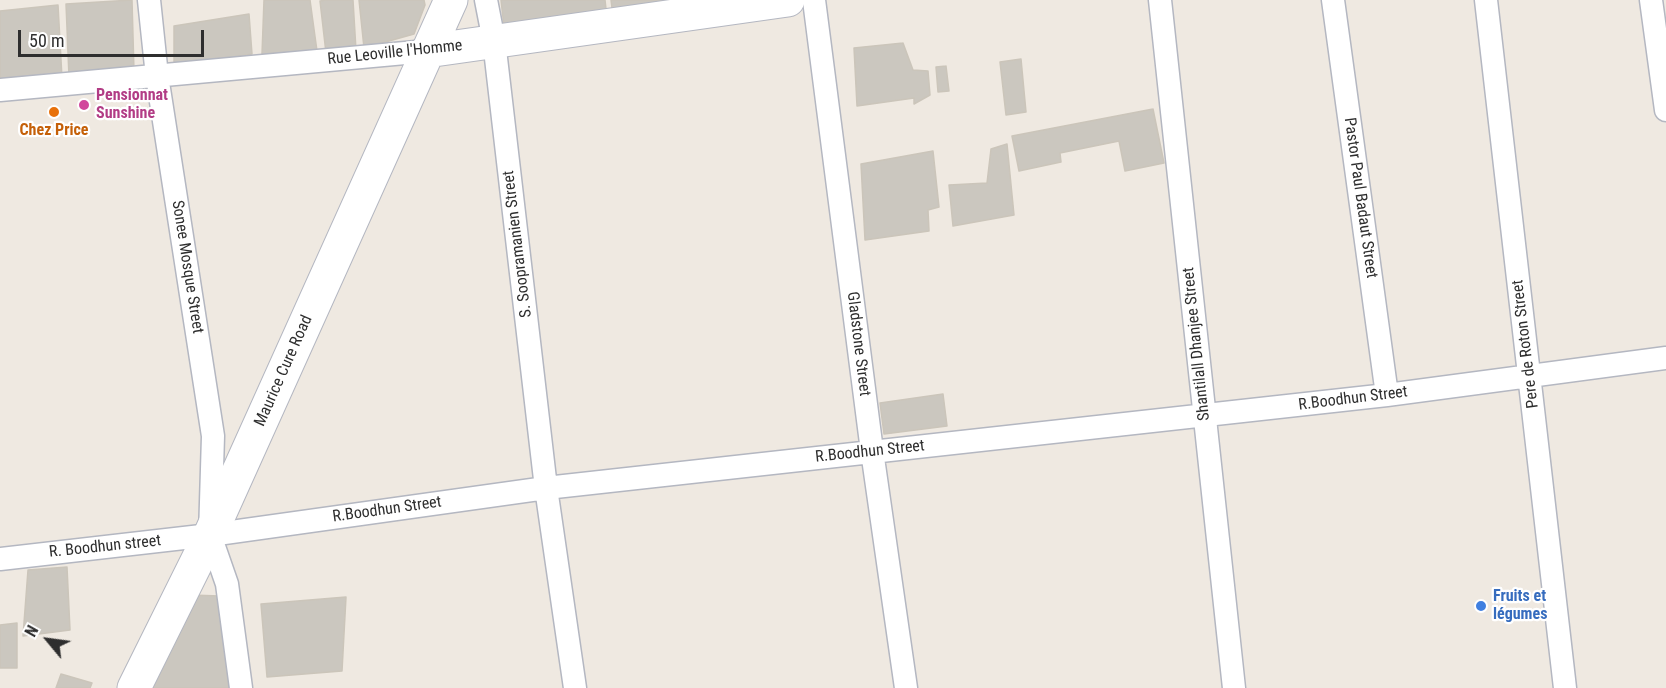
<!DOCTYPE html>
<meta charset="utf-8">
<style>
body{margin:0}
#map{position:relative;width:1666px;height:688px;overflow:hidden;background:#efe9e1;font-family:"Roboto Condensed",sans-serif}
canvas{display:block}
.north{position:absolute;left:18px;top:610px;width:60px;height:60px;-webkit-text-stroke:4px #fff;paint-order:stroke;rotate:299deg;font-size:16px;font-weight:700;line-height:24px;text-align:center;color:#2e2e2e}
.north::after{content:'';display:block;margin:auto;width:21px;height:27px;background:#2e2e2e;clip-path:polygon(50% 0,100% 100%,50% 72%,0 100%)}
.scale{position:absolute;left:18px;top:30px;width:186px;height:27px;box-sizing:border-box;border:3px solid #2e2e2e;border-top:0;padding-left:8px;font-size:18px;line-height:21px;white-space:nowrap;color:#2e2e2e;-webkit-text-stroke:4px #fff;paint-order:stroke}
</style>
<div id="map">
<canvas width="1666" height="688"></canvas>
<div class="north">N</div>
<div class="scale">50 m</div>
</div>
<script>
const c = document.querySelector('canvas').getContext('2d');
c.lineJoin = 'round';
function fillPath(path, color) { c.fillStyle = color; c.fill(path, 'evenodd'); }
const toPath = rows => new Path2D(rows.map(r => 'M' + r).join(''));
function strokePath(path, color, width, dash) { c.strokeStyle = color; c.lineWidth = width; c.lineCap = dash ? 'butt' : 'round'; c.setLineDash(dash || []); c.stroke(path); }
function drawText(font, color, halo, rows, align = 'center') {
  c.font = font + ' "Roboto Condensed",sans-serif'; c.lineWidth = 4.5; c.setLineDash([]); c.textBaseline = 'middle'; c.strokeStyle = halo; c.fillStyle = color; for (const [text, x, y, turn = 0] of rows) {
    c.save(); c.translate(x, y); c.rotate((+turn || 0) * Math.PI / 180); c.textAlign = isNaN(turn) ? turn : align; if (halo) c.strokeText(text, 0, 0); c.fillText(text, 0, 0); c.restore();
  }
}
const building = toPath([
 [132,0,134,71,69,77,66,4,132,0],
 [264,0,310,0,317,51,262,54,264,0],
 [326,0,353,0,356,50,326,53,320,1,326,0],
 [359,0,424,0,425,5,414,34,364,48,359,0],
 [501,0,605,0,607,18,505,36,501,0],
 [611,0,673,0,613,16,611,0],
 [58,5,62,78,0,85,0,11,58,5],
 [249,14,252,54,174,67,174,26,249,14],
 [903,43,913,70,928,71,930,95,914,104,914,98,857,106,854,48,903,43],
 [1021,59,1026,112,1006,115,1000,62,1021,59],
 [946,66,949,91,938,92,936,67,946,66],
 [1153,109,1164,163,1125,171,1119,141,1060,153,1061,162,1019,171,1012,136,1153,109],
 [1007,144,1014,215,953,226,949,185,987,183,991,149,1007,144],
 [933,151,939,207,928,210,929,231,865,240,861,164,933,151],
 [943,394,947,426,884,434,880,403,943,394],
 [67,567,70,630,23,636,28,570,67,567],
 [190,595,220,596,231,688,134,688,190,595],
 [346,597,342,671,267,677,261,604,346,597],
 [17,623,17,668,0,668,0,625,17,623],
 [61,674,92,683,90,688,56,688,61,674]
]);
fillPath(building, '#cbc7bf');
strokePath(building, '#cbc5ba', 1.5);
const minor = toPath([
 [149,0,157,76,213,436,210,535,227,584,241,688],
 [486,0,494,41,546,488,575,688],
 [814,0,872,451,906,688],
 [1160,0,1234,688],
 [1333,0,1387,395],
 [1486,0,1565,688],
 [1651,0,1666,110],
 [0,90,427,51],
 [0,559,210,535,546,488,1387,395,1666,358]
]);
const secondary = toPath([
 [427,51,788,0],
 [134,688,210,535,451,0]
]);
strokePath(minor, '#b4b7c1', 25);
strokePath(secondary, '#b4b7c1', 35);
strokePath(minor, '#fff', 22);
strokePath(secondary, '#fff', 33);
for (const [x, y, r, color] of [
 [84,105,6,"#d1479c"],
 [54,112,6,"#e8710a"],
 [1481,606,6,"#3f7fe0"]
]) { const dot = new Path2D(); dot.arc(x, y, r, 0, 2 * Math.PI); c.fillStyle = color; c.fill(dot); strokePath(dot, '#fff', 2); }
drawText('16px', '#2e2e2e', '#fff', [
 ["Rue Leoville l'Homme",395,53,-6],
 ["Pastor Paul Badaut Street",1360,198,82],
 ["S. Soopramanien Street",518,244,-97],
 ["Sonee Mosque Street",187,267,81],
 ["Gladstone Street",858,344,83],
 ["Shantilall Dhanjee Street",1197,344,-96],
 ["Pere de Roton Street",1526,344,-97],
 ["Maurice Cure Road",284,371,-66],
 ["R.Boodhun Street",1353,399,-7],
 ["R.Boodhun Street",870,452,-6],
 ["R.Boodhun Street",387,510,-8],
 ["R. Boodhun street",105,547,-6]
]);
drawText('bold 16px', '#b23c85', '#fff', [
 ["Pensionnat",96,96],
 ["Sunshine",96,114]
], 'left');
drawText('bold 16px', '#c56008', '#fff', [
 ["Chez Price",54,131]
]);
drawText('bold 16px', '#366cbe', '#fff', [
 ["Fruits et",1493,597],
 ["légumes",1493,615]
], 'left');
</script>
